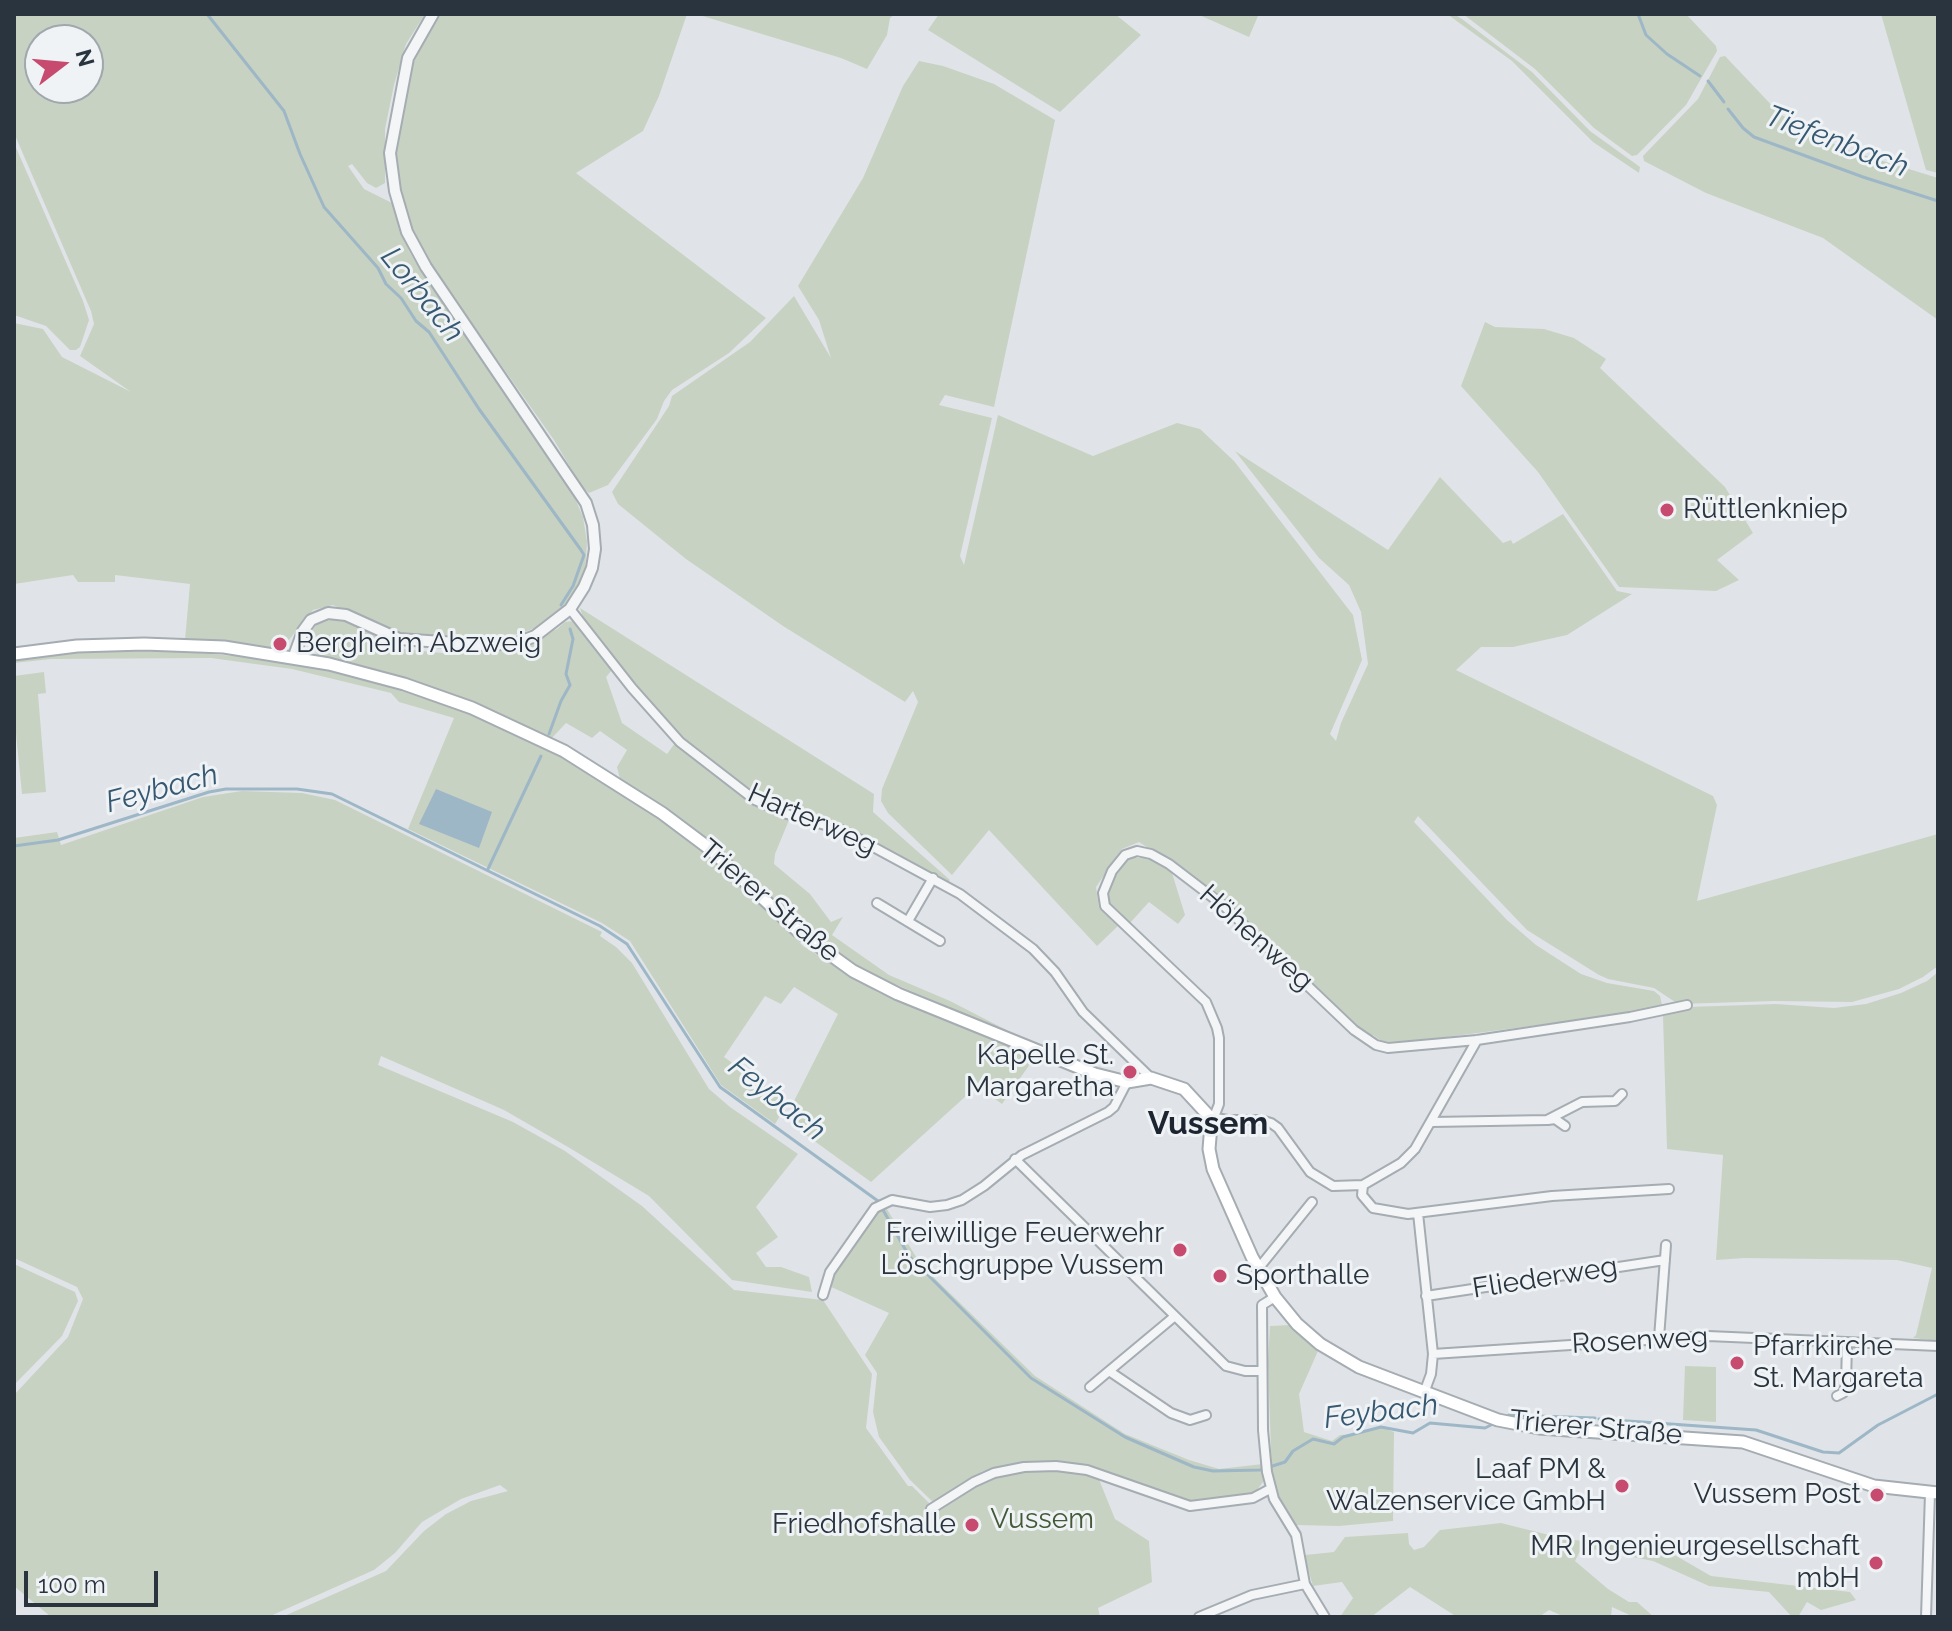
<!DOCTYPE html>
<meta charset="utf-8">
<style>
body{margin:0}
#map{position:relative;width:1952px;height:1631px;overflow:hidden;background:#e0e4e8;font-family:Raleway,sans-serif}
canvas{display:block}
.frame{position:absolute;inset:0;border:16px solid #29343f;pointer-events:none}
.north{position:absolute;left:24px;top:24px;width:80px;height:80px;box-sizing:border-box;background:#eff3f6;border:2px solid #a0a7ad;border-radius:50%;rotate:74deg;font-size:22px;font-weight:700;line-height:32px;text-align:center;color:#29343f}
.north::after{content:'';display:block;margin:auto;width:28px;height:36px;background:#c74b6f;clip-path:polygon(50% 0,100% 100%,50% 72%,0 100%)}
.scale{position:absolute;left:24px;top:1571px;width:134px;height:36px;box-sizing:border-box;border:4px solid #29343f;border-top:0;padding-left:10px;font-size:24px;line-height:28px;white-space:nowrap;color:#29343f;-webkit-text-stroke:6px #eff3f6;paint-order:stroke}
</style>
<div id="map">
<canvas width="1952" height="1631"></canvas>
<div class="frame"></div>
<div class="north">N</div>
<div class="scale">100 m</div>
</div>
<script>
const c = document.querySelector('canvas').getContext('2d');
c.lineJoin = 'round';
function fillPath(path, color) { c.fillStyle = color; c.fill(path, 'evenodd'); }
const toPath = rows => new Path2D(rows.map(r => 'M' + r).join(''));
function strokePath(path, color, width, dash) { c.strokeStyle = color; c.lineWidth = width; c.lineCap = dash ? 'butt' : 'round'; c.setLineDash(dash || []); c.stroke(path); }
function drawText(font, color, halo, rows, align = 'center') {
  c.font = font + ' Raleway,sans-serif'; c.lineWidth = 6; c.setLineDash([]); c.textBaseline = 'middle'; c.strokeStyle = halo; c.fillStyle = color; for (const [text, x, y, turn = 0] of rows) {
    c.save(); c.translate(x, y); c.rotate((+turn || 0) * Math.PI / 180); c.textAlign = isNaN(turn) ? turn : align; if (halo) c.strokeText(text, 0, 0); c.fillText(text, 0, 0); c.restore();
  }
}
fillPath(toPath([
 [14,14,425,14,406,44,394,85,385,129,385,183,376,188,367,183,352,164,348,166,364,189,392,203,409,251,422,273,572,491,583,517,587,542,585,572,568,601,551,617,535,628,519,634,458,639,425,638,390,632,333,605,313,610,284,646,271,649,185,640,190,584,115,575,115,582,78,582,73,575,14,584,14,323,43,329,62,357,131,392,80,356,94,324,91,311,14,133],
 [40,40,88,40,88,88,40,88],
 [438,14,687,14,659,96,643,131,576,173,766,318,729,353,672,390,664,401,657,419,608,485,589,493,582,487,554,440,431,266,412,230,401,189,396,148,398,124,413,64],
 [696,14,895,14,890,18,887,35,867,69,841,58],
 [939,14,1115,14,1141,35,1060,112,928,30],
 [1197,14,1253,14,1258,16,1249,37],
 [1447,14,1454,14,1462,19,1532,72,1590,131,1640,167,1639,173,1593,142,1512,61],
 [1463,14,1686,14,1716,46,1717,51,1686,105,1637,155,1632,156,1594,128,1535,69],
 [1881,14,1938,14,1938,173,1926,170],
 [1725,56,1780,114,1820,137,1847,150,1938,178,1938,320,1823,238,1706,193,1644,161,1643,156,1698,99,1720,57],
 [919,61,943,66,994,84,1055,120,994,407,945,395,939,405,992,418,960,556,964,565,998,415,1093,456,1177,423,1200,429,1234,461,1353,615,1362,660,1330,734,1336,741,1341,723,1368,664,1361,612,1349,585,1319,558,1235,451,1388,550,1440,477,1503,543,1511,540,1513,544,1563,514,1617,591,1632,594,1567,635,1513,647,1481,647,1456,670,1713,796,1717,805,1697,901,1938,834,1938,966,1923,977,1899,989,1852,1002,1775,1001,1678,1004,1654,988,1608,979,1599,975,1527,930,1418,816,1414,822,1507,920,1536,945,1581,974,1607,983,1654,991,1660,996,1662,1005,1660,1008,1623,1014,1416,1041,1383,1042,1373,1035,1367,1036,1203,883,1139,842,1122,849,1096,887,1099,908,1118,926,1097,946,989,830,952,875,888,813,881,801,882,789,918,702,913,691,905,702,783,626,686,559,618,504,612,492,669,406,672,396,750,342,794,296,831,358,819,320,798,286,863,178,903,86],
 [14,143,83,301,89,320,80,347,76,350,70,350,46,326,14,315],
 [1485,322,1495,327,1544,329,1574,338,1606,359,1600,368,1725,487,1753,533,1717,560,1739,580,1716,591,1619,587,1538,472,1461,386],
 [580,608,874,794,873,812,950,880,947,883,845,827,801,815,758,797,681,738,631,681,583,617],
 [333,619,350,621,395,648,442,653,486,652,521,644,557,629,565,622,575,621,613,669,606,677,622,723,667,754,675,743,755,804,789,820,775,854,774,864,810,894,831,922,843,917,832,935,889,975,950,1001,1024,1039,850,965,803,929,663,808,620,779,617,767,627,750,600,731,592,738,566,723,550,740,441,691,319,657,309,643,310,634,316,625],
 [162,650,295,661,352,675,466,712,559,756,657,817,707,853,773,914,803,946,879,993,1035,1057,1002,1104,977,1086,871,1182,795,1127,791,1121,792,1105,838,1014,794,987,781,1004,765,996,724,1057,788,1103,775,1124,721,1085,630,941,602,923,408,829,454,718,399,702,391,693,292,669,211,658,51,659,14,663,14,656,45,652],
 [44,672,46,693,38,694,46,792,22,794,14,713,14,676],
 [242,791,302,793,335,800,602,932,600,936,616,947,632,963,709,1089,730,1107,798,1154,756,1207,778,1237,756,1253,766,1267,781,1267,809,1277,812,1292,732,1280,649,1196,568,1147,504,1110,381,1056,378,1065,513,1122,565,1151,642,1206,734,1290,823,1300,872,1374,866,1428,908,1486,912,1486,935,1509,995,1474,1025,1469,1085,1473,1098,1477,1115,1519,1149,1541,1152,1582,1098,1608,1100,1617,282,1617,386,1571,424,1531,446,1514,471,1501,508,1491,500,1485,461,1499,422,1522,395,1553,374,1570,268,1617,51,1617,14,1586,14,1395,68,1337,83,1299,77,1287,14,1258,14,838,57,832,61,845,203,797],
 [1127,858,1148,858,1164,864,1172,873,1185,915,1178,924,1149,902,1130,923,1108,904,1106,890],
 [1938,972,1938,1341,1913,1338,1916,1335,1932,1268,1897,1260,1744,1258,1716,1260,1723,1155,1667,1149,1663,1016,1672,1013,1671,1010,1688,1007,1776,1004,1834,1008,1866,1004,1901,993,1927,981],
 [885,1206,921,1265,1035,1376,1125,1434,1189,1460,1219,1469,1263,1464,1263,1482,1257,1490,1250,1494,1189,1502,1088,1468,1042,1461,983,1471,934,1503,910,1480,879,1437,873,1412,877,1373,865,1355,889,1313,829,1286,849,1247,875,1211],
 [14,1264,75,1292,78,1301,62,1336,14,1385],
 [1290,1325,1318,1351,1299,1394,1304,1432,1332,1441,1340,1435,1359,1434,1381,1427,1394,1432,1393,1521,1339,1526,1296,1525,1282,1506,1272,1480,1268,1362,1270,1326],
 [1685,1366,1716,1367,1716,1422,1683,1420],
 [1501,1523,1565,1539,1666,1550,1711,1576,1850,1592,1856,1600,1821,1610,1807,1602,1798,1617,1792,1617,1769,1592,1709,1586,1653,1561,1582,1547,1575,1561,1608,1589,1629,1602,1637,1602,1654,1617,1634,1617,1612,1607,1611,1617,1565,1617,1549,1610,1539,1617,1457,1617,1410,1587,1371,1617,1340,1617,1353,1598,1342,1582,1313,1586,1307,1566,1305,1555,1334,1552,1345,1537,1408,1533,1409,1544,1414,1550,1424,1547,1440,1530]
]), '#c8d2c2');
fillPath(toPath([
 [436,789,492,812,479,848,419,824]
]), '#9db7c7');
strokePath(toPath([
 [207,14,284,111,300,154,324,207,378,268,386,284,401,298,416,321,429,332,479,409,581,550,584,555,573,586,561,605],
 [1638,14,1646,35,1667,54,1700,76],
 [1708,81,1724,102],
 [1728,109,1743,128,1754,137,1863,177,1938,201],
 [549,734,561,701,570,685,566,674,573,639,570,629],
 [14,846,58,840,209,792,226,789,297,789,332,794,600,926,627,944,720,1087,878,1201,909,1256,1031,1378,1125,1437,1194,1467,1213,1471,1260,1470,1285,1462,1293,1451,1313,1439,1334,1444,1343,1437,1381,1427,1413,1433,1430,1423,1485,1428,1491,1425],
 [488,869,541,756],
 [1509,1415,1595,1418],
 [1599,1419,1756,1430,1823,1452,1839,1453,1878,1425,1938,1394]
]), '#9db7c7', 3);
const minor = toPath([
 [570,609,632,688,680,742,755,800,787,814,842,830,960,894,1033,949,1055,972,1083,1012,1151,1078],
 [877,903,940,941],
 [908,921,933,878],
 [1209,1117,1228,1120,1261,1120,1271,1123,1278,1128,1310,1172,1333,1186,1363,1185,1401,1163,1415,1149,1477,1040],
 [1214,1117,1219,1104,1219,1038,1217,1028,1206,1002,1105,906,1103,893,1112,871,1125,855,1137,851,1151,854,1169,864,1224,906,1354,1030,1376,1045,1388,1048,1477,1040,1630,1017,1687,1005],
 [1548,1120,1555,1119,1565,1126],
 [1432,1122,1547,1120,1582,1102,1615,1101,1622,1094],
 [1015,1159,1226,1366,1245,1371,1262,1371],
 [1363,1185,1362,1195,1373,1208,1408,1214,1552,1196,1669,1189],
 [1418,1213,1433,1354,1431,1374,1424,1393],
 [1257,1267,1262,1264,1312,1202],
 [823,1295,830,1272,875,1208,892,1200,930,1207,947,1205,962,1200,984,1186,1022,1155,1108,1112,1114,1107,1127,1082],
 [1426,1296,1665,1260],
 [1275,1297,1262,1305,1263,1430,1267,1472,1274,1499,1296,1535,1305,1584,1325,1617],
 [1175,1316,1109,1371,1171,1413,1190,1420,1206,1415],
 [1659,1338,1666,1245],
 [1433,1354,1708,1336,1938,1346],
 [1090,1387,1109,1371],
 [1837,1396,1843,1393,1846,1385,1847,1342],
 [931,1509,974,1482,994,1473,1024,1467,1056,1466,1087,1470,1190,1506,1253,1498,1270,1489],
 [1199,1617,1252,1595,1305,1584],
 [1926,1617,1930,1493]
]);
const tertiary = toPath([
 [294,656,303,631,311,620,328,613,346,615,399,639,485,645,517,643,535,636,570,609,584,587,592,568,595,549,593,525,586,503,426,267,407,232,395,191,390,153,408,58,433,14]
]);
const secondary = toPath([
 [14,654,77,646,144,644,224,647,329,664,404,684,472,708,564,751,662,813,710,849,799,932,853,971,898,994,1095,1074,1127,1082,1151,1078,1184,1089,1208,1115,1211,1125,1209,1149,1213,1169,1252,1257,1275,1297,1297,1324,1320,1344,1359,1367,1498,1420,1539,1428,1743,1442,1874,1486,1938,1493]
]);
strokePath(minor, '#a5acb2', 12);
strokePath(tertiary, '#a5acb2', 14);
strokePath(secondary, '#a5acb2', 15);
strokePath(minor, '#f3f5f7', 8);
strokePath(tertiary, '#f3f5f7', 10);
strokePath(secondary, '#fff', 11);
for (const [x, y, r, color] of [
 [1667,510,8,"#c74b6f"],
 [280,644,8,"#c74b6f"],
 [1130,1072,8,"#c74b6f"],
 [1180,1250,8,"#c74b6f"],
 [1220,1276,8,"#c74b6f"],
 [1737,1363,8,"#c74b6f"],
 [1622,1486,8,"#c74b6f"],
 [1877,1495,8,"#c74b6f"],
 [972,1525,8,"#c74b6f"],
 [1876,1563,8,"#c74b6f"]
]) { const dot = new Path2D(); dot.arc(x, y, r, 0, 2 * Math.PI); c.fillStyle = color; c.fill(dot); strokePath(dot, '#eff3f6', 3); }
drawText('28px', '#29343f', '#eff3f6', [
 ["Rüttlenkniep",1683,510,"left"],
 ["Bergheim Abzweig",296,644,"left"],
 ["Kapelle St.",1114,1056],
 ["Margaretha",1114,1088],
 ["Freiwillige Feuerwehr",1164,1234],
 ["Löschgruppe Vussem",1164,1266],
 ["Sporthalle",1236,1276,"left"],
 ["Pfarrkirche",1753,1347,"left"],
 ["St. Margareta",1753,1379,"left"],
 ["Laaf PM &",1606,1470],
 ["Walzenservice GmbH",1606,1502],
 ["Vussem Post",1861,1495],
 ["Friedhofshalle",956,1525],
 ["MR Ingenieurgesellschaft",1860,1547],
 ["mbH",1860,1579]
], 'right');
drawText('28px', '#29343f', '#eff3f6', [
 ["Harterweg",812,820,24],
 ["Trierer Straße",769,901,40],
 ["Höhenweg",1256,938,42],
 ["Fliederweg",1545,1278,-9],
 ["Rosenweg",1640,1341,-3],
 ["Trierer Straße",1596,1428,5]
]);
drawText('28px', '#435a37', '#eff3f6', [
 ["Vussem",1042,1520]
]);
drawText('italic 30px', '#365871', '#eff3f6', [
 ["Tiefenbach",1837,142,21],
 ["Lorbach",422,295,51],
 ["Feybach",162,789,-15],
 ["Feybach",777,1099,39],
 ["Feybach",1381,1412,-7]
]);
drawText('bold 32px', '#1c2530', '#eff3f6', [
 ["Vussem",1208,1124]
]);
</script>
